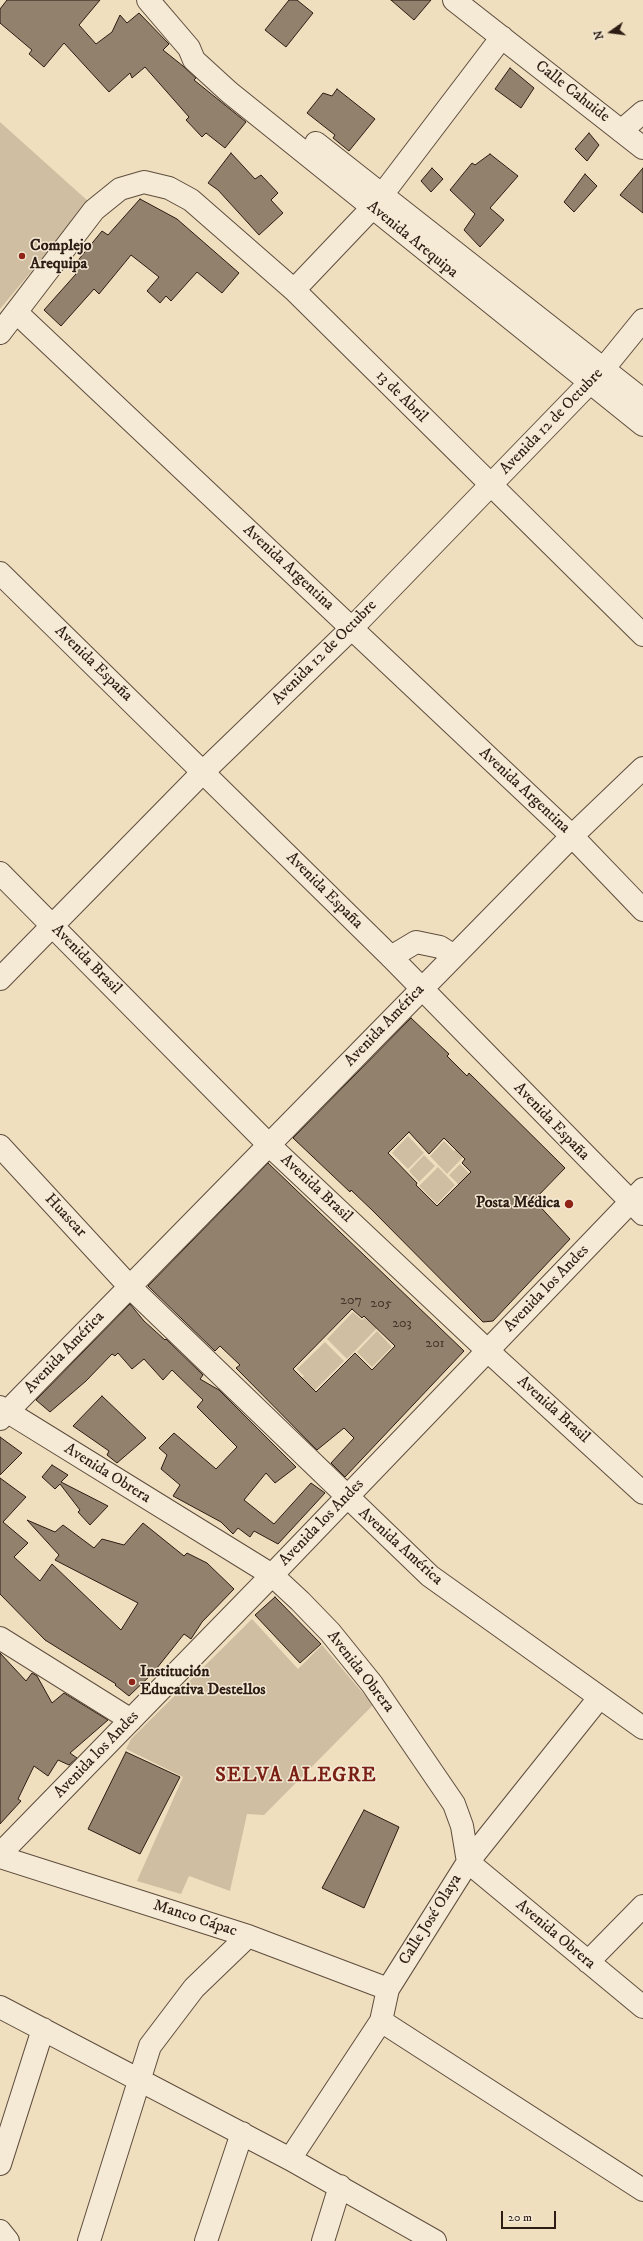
<!DOCTYPE html>
<meta charset="utf-8">
<style>
body{margin:0}
#map{position:relative;width:643px;height:2241px;overflow:hidden;background:#f0dfbe;font-family:"IM FELL DW Pica",serif}
canvas{display:block}
.north{position:absolute;left:591px;top:12px;width:40px;height:40px;-webkit-text-stroke:3px #f5ead5;paint-order:stroke;rotate:256deg;font-size:11px;font-weight:700;line-height:16px;text-align:center;color:#2d1c14}
.north::after{content:'';display:block;margin:auto;width:14px;height:18px;background:#2d1c14;clip-path:polygon(50% 0,100% 100%,50% 72%,0 100%)}
.scale{position:absolute;left:501px;top:2211px;width:55px;height:18px;box-sizing:border-box;border:2px solid #2d1c14;border-top:0;padding-left:5px;font-size:12px;line-height:14px;white-space:nowrap;color:#2d1c14;-webkit-text-stroke:3px #f5ead5;paint-order:stroke}
</style>
<div id="map">
<canvas width="643" height="2241"></canvas>
<div class="north">N</div>
<div class="scale">20 m</div>
</div>
<script>
const c = document.querySelector('canvas').getContext('2d');
c.lineJoin = 'round';
function fillPath(path, color) { c.fillStyle = color; c.fill(path, 'evenodd'); }
const toPath = rows => new Path2D(rows.map(r => 'M' + r).join(''));
function strokePath(path, color, width, dash) { c.strokeStyle = color; c.lineWidth = width; c.lineCap = dash ? 'butt' : 'round'; c.setLineDash(dash || []); c.stroke(path); }
function drawText(font, color, halo, rows, align = 'center') {
  c.font = font + ' "IM FELL DW Pica",serif'; c.lineWidth = 3; c.setLineDash([]); c.textBaseline = 'middle'; c.strokeStyle = halo; c.fillStyle = color; for (const [text, x, y, turn = 0] of rows) {
    c.save(); c.translate(x, y); c.rotate((+turn || 0) * Math.PI / 180); c.textAlign = isNaN(turn) ? turn : align; if (halo) c.strokeText(text, 0, 0); c.fillText(text, 0, 0); c.restore();
  }
}
fillPath(toPath([
 [0,122,89,202,0,309],
 [408,1136,424,1153,408,1169,392,1153],
 [444,1141,454,1151,460,1146,467,1153,447,1174,430,1156],
 [424,1155,435,1166,419,1182,409,1171],
 [460,1164,477,1181,466,1192,449,1175],
 [438,1167,455,1185,437,1204,419,1186],
 [353,1312,362,1320,366,1316,378,1327,347,1359,327,1339],
 [377,1331,392,1347,372,1367,357,1352],
 [325,1342,344,1361,310,1395,298,1382,304,1376,297,1369],
 [252,1619,298,1669,322,1645,373,1705,264,1815,247,1814,230,1891,189,1876,181,1894,137,1881,183,1777,126,1749,131,1739]
]), '#cfbea1');
const building = toPath([
 [7,0,100,0,79,25,96,44,112,32,120,15,127,23,139,13,169,44,163,50,183,66,196,78,194,80,246,122,225,148,206,133,202,137,186,120,189,117,145,67,132,78,130,73,109,92,64,43,44,67,29,54,32,50,0,23,0,9,7,0],
 [289,0,297,0,313,13,286,47,265,30,289,0],
 [391,0,431,0,414,20,391,0],
 [510,68,534,88,521,108,495,89,510,68],
 [337,89,375,119,349,151,333,138,335,135,307,113,323,93,332,96,337,89],
 [589,133,599,145,587,161,575,149,589,133],
 [231,153,255,179,261,175,278,193,271,200,283,213,259,235,218,190,208,183,231,153],
 [490,154,518,176,490,208,504,220,480,247,464,230,475,214,450,190,472,163,475,165,490,154],
 [432,168,443,179,431,192,421,181,432,168],
 [643,168,643,213,620,195,643,168],
 [585,174,597,186,574,212,564,202,585,174],
 [140,199,177,219,239,273,222,293,197,272,171,301,166,296,160,303,147,291,159,277,131,255,99,294,94,289,61,326,44,310,76,274,71,269,102,231,108,235,140,199],
 [411,1018,449,1054,447,1056,467,1076,469,1073,565,1168,534,1200,570,1239,493,1321,483,1322,373,1211,351,1190,350,1192,293,1138,411,1018],
 [409,1132,429,1154,444,1138,465,1159,462,1163,471,1172,437,1206,416,1185,417,1183,388,1153,409,1132],
 [268,1163,464,1351,345,1477,331,1463,354,1438,344,1428,317,1450,236,1368,240,1365,220,1346,215,1351,148,1286,268,1163],
 [352,1309,362,1318,364,1316,395,1346,372,1370,355,1353,316,1392,293,1369,352,1309],
 [130,1304,144,1321,165,1340,166,1339,203,1375,200,1379,219,1390,296,1467,275,1483,266,1473,244,1500,274,1524,311,1483,325,1493,278,1544,254,1531,250,1537,238,1528,233,1534,221,1522,173,1496,180,1485,161,1469,167,1455,159,1448,174,1433,216,1469,237,1447,197,1407,203,1400,172,1370,163,1380,144,1359,132,1369,118,1353,115,1356,112,1354,86,1381,50,1412,36,1400,130,1304],
 [102,1396,146,1438,117,1463,107,1455,109,1451,73,1426,102,1396],
 [0,1437,22,1453,0,1475,0,1437],
 [52,1465,68,1475,61,1482,108,1506,90,1525,78,1512,80,1510,60,1484,55,1489,42,1477,52,1465],
 [0,1478,26,1497,3,1522,28,1543,14,1557,40,1581,52,1564,121,1630,138,1603,55,1560,59,1555,27,1520,55,1532,63,1525,94,1548,102,1539,124,1545,143,1523,184,1556,187,1553,207,1563,234,1589,202,1622,191,1639,184,1634,153,1673,129,1696,115,1685,116,1684,45,1640,0,1594,0,1478],
 [275,1597,321,1644,300,1663,255,1615,275,1597],
 [0,1653,26,1681,32,1673,37,1676,52,1703,64,1693,108,1720,70,1753,77,1758,69,1765,58,1760,48,1776,34,1766,18,1799,21,1801,0,1824,0,1653],
 [126,1752,180,1777,140,1854,88,1829,126,1752],
 [364,1810,399,1827,364,1908,322,1888,364,1810]
]);
fillPath(building, '#92816c');
strokePath(building, '#2d1c14', 1);
const minor = toPath([
 [148,0,189,48,194,60,229,92,643,425],
 [454,0,643,148],
 [621,131,643,112],
 [316,143,643,400],
 [294,290,372,208,502,37],
 [17,313,572,836,643,910],
 [0,333,94,210,120,189,144,182,169,188,191,200,294,290,643,635],
 [0,573,391,957,643,1214],
 [0,873,269,1145,488,1351,643,1493],
 [391,957,416,942,440,947,454,956],
 [0,979,204,771,352,628,604,368,643,320],
 [0,1146,130,1287,430,1576,643,1728],
 [0,1407,272,1575,300,1601,330,1632,372,1684,454,1804,462,1826,468,1862,643,2007],
 [0,1419,572,836,643,768],
 [0,1638,131,1720],
 [0,1854,272,1575,643,1189],
 [0,1857,248,1936,388,1989],
 [588,1962,643,1906],
 [0,2007,290,2159,435,2241],
 [381,2021,643,2190],
 [290,2159,381,2021,388,1989,468,1862,599,1698],
 [0,2164,43,2029],
 [0,2231,8,2241],
 [89,2241,150,2046,194,1988,248,1936],
 [206,2241,242,2133],
 [323,2241,340,2186]
]);
strokePath(minor, '#5e4d3e', 24);
strokePath(minor, '#f5ead5', 22);
for (const [x, y, r, color] of [
 [22,256,4,"#8f2418"],
 [569,1204,5,"#8f2418"],
 [132,1682,4,"#8f2418"]
]) { const dot = new Path2D(); dot.arc(x, y, r, 0, 2 * Math.PI); c.fillStyle = color; c.fill(dot); strokePath(dot, '#f5ead5', 1.5); }
drawText('14px', '#46352a', null, [
 ["207",351,1301],
 ["205",381,1304],
 ["203",402,1324],
 ["201",435,1344]
]);
drawText('16px', '#2d1c14', '#f5ead5', [
 ["Calle Cahuide",572,92,38],
 ["Avenida Arequipa",412,240,39],
 ["13 de Abril",401,397,45],
 ["Avenida 12 de Octubre",552,422,-46],
 ["Avenida Argentina",288,568,43],
 ["Avenida 12 de Octubre",325,653,-45],
 ["Avenida España",93,664,44],
 ["Avenida Argentina",524,791,43],
 ["Avenida España",324,891,45],
 ["Avenida Brasil",86,960,45],
 ["Avenida América",385,1026,-46],
 ["Avenida España",551,1122,46],
 ["Avenida Brasil",316,1189,43],
 ["Huascar",65,1216,47],
 ["Avenida los Andes",547,1289,-46],
 ["Avenida América",65,1353,-46],
 ["Avenida Brasil",553,1410,42],
 ["Avenida Obrera",107,1474,32],
 ["Avenida los Andes",322,1523,-46],
 ["Avenida América",400,1547,42],
 ["Avenida Obrera",360,1672,52],
 ["Avenida los Andes",97,1755,-46],
 ["Manco Cápac",195,1919,18],
 ["Calle José Olaya",431,1920,-58],
 ["Avenida Obrera",555,1935,40]
]);
drawText('bold 16px', '#2d1c14', '#f5ead5', [
 ["Complejo",30,247],
 ["Arequipa",30,265],
 ["Posta Médica",560,1204,"right"],
 ["Institución",140,1673],
 ["Educativa Destellos",140,1691]
], 'left');
c.letterSpacing = '1px';
drawText('bold 20px', '#7a1f14', '#f5ead5', [
 ["SELVA ALEGRE",296,1777]
]);
c.letterSpacing = '0px';
</script>
